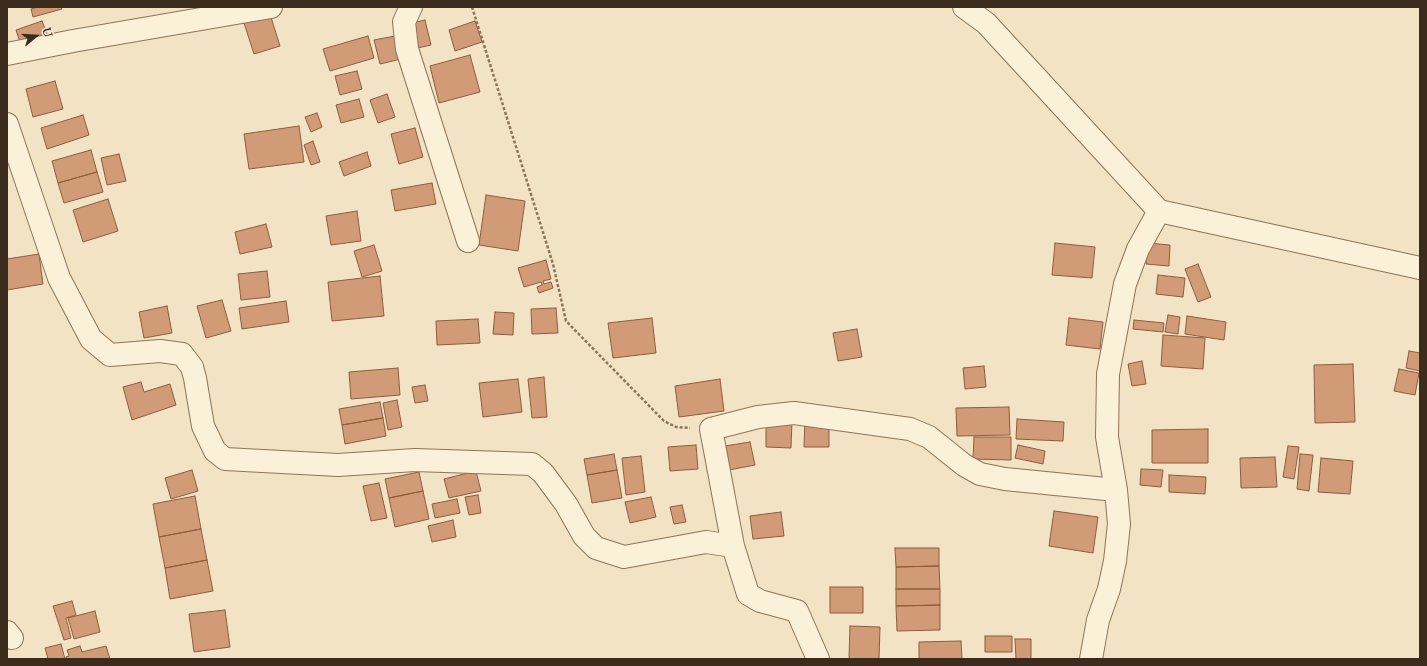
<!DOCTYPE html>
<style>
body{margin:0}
#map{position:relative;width:1427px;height:666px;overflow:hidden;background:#f1e3c4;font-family:"Libre Baskerville",serif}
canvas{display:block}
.frame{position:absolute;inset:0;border:8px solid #3c2c1e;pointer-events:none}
.north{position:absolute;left:16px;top:16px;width:40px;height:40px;-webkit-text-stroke:3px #f8edd4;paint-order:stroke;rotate:72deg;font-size:11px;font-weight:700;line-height:16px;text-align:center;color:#3c2c1e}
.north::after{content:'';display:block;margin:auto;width:14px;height:18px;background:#3c2c1e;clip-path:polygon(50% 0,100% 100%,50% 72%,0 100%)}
</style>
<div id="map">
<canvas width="1427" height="666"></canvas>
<div class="frame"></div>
<div class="north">U</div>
</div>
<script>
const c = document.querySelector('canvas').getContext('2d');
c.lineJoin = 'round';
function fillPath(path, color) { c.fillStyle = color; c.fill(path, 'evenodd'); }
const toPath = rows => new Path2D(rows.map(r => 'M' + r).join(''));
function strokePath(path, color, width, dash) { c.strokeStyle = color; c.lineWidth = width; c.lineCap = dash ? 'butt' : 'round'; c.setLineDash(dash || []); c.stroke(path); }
const building = toPath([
 [38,7,61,7,62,9,33,17,31,9,38,7],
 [270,14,280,46,254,54,244,23,270,14],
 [425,20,431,45,413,49,408,24,425,20],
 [42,21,48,36,21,45,16,30,42,21],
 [475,21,482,42,455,51,449,30,475,21],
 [368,36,374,58,330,71,323,49,368,36],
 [395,36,401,59,380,64,374,40,395,36],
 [470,55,480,92,439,103,430,66,470,55],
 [357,71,362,89,340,95,335,76,357,71],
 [55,81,63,109,33,117,26,89,55,81],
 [387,94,395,117,378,123,370,100,387,94],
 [359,99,364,117,341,123,336,105,359,99],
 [317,113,322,127,311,132,305,117,317,113],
 [83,115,89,135,47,149,41,128,83,115],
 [299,126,304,162,249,169,244,134,299,126],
 [415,128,423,157,399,164,391,134,415,128],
 [313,141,320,162,311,165,304,145,313,141],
 [91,150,97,172,58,183,52,161,91,150],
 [367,152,371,166,344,176,339,162,367,152],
 [119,154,126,181,107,185,101,158,119,154],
 [97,172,103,192,64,203,58,183,97,172],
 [432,183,436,204,395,211,391,190,432,183],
 [486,195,525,201,518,251,479,245,486,195],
 [108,199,118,231,83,242,73,210,108,199],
 [357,211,361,241,331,245,326,216,357,211],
 [266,224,272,247,240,254,235,232,266,224],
 [1055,243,1095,247,1092,278,1052,275,1055,243],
 [1147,243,1170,245,1169,266,1146,264,1147,243],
 [374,245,382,271,362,277,354,251,374,245],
 [39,254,43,284,7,290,7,259,39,254],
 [546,260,551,279,543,281,544,284,551,282,553,288,539,293,537,287,542,285,541,282,524,287,518,268,546,260],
 [1198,264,1211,297,1198,302,1185,269,1198,264],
 [267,271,270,297,241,300,238,274,267,271],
 [1158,275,1185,278,1183,297,1156,294,1158,275],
 [380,276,384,316,332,321,328,282,380,276],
 [222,300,231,331,206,338,197,306,222,300],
 [286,301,289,322,242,329,239,308,286,301],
 [167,306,172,333,144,338,139,312,167,306],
 [556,308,558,333,532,334,531,309,556,308],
 [495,312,514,313,513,335,493,334,495,312],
 [1168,315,1180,317,1178,334,1165,332,1168,315],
 [1187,316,1226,322,1224,340,1185,334,1187,316],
 [652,318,656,353,613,358,608,323,652,318],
 [1069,318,1103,322,1100,349,1066,345,1069,318],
 [478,319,480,343,437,345,436,321,478,319],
 [1134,320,1164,323,1163,332,1133,329,1134,320],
 [857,329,862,357,838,361,833,333,857,329],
 [1163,335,1205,338,1203,369,1161,366,1163,335],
 [1409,351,1420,353,1420,371,1406,368,1409,351],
 [1142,361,1146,384,1132,386,1128,364,1142,361],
 [1353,364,1355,422,1315,423,1314,365,1353,364],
 [984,366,986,387,965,389,963,368,984,366],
 [398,368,400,395,351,399,349,372,398,368],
 [1399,369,1419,373,1415,395,1394,391,1399,369],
 [544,377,547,417,532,418,528,379,544,377],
 [518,379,522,412,483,417,479,383,518,379],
 [720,379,724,411,679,417,675,386,720,379],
 [141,382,144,392,170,384,176,405,132,420,123,387,141,382],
 [425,385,428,401,415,403,412,387,425,385],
 [397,400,402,427,388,430,383,403,397,400],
 [380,402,383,418,342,425,339,409,380,402],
 [1009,407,1010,435,957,436,956,408,1009,407],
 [383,418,386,436,345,444,342,425,383,418],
 [766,419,792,420,791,448,766,447,766,419],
 [805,419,829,420,829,447,804,447,805,419],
 [1017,419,1064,422,1063,441,1016,439,1017,419],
 [1208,429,1208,463,1152,463,1152,430,1208,429],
 [974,437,1011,437,1011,460,973,459,974,437],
 [750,442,755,465,729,470,725,446,750,442],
 [696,445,698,469,670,471,668,447,696,445],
 [1018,445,1045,451,1043,464,1015,458,1018,445],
 [1288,446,1299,447,1294,479,1283,477,1288,446],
 [614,454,617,470,587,475,584,459,614,454],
 [1300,454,1313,455,1309,491,1297,489,1300,454],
 [641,456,645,492,626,495,622,458,641,456],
 [1275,457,1277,487,1241,488,1240,458,1275,457],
 [1321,458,1353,461,1350,494,1318,492,1321,458],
 [1141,469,1163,470,1161,487,1140,485,1141,469],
 [192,470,198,491,171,499,165,478,192,470],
 [617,470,622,498,592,503,587,475,617,470],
 [476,471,481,491,449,498,444,479,476,471],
 [419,472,423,491,389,498,385,479,419,472],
 [1169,475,1206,477,1205,494,1169,492,1169,475],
 [379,483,387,518,371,521,363,486,379,483],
 [423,491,429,519,395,527,389,498,423,491],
 [478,495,481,513,469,515,465,497,478,495],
 [195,496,201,529,159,537,153,504,195,496],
 [651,497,656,517,630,523,625,502,651,497],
 [457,499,460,513,435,518,432,504,457,499],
 [682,505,686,522,674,524,670,507,682,505],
 [1054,511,1098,517,1093,553,1049,546,1054,511],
 [781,512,784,536,753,539,750,516,781,512],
 [453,520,456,537,432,542,428,526,453,520],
 [201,529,207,560,165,568,159,537,201,529],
 [895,548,939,548,939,566,896,567,895,548],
 [207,560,213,591,170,599,165,568,207,560],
 [939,566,940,589,896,589,896,567,939,566],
 [830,587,863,587,863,613,830,613,830,587],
 [896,589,940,589,940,605,896,606,896,589],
 [72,601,76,615,66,618,71,638,64,640,53,606,72,601],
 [940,605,940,630,897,631,896,606,940,605],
 [225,610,230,647,194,652,189,614,225,610],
 [95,611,100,632,74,639,68,618,95,611],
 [850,626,880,627,879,659,849,659,850,626],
 [985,636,1012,636,1012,652,985,652,985,636],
 [1015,639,1031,639,1031,659,1016,659,1015,639],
 [961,641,962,659,919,659,919,642,961,641],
 [61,644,65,659,48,659,45,648,61,644],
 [80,646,82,652,106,646,110,659,67,659,66,657,69,656,67,650,80,646]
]);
fillPath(building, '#d29b77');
strokePath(building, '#8e5c3d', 1);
const minor = toPath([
 [411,7,404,22,407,49,468,241],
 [964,7,986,23,1159,211,1420,268],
 [7,54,73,41,271,7],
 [7,124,59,278,91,339,110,355,160,351,182,354,192,367,195,378,203,426,215,451,225,459,338,465,415,460,532,464,543,473,566,504,584,536,596,548,624,557,706,542,733,546],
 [7,632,12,638],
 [818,659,797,611,760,601,748,594,733,546,711,429,758,417,794,413,910,429,929,437,964,465,980,474,1005,479,1116,490],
 [1091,659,1098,620,1109,589,1115,561,1119,524,1116,490,1107,437,1108,374,1125,284,1138,249,1159,211]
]);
strokePath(minor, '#8d7459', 24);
strokePath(toPath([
 [472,7,553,264,566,321,664,421,676,427,690,428]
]), '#8d7459', 2.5, [3, 2]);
strokePath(minor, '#fbf0d8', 22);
</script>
